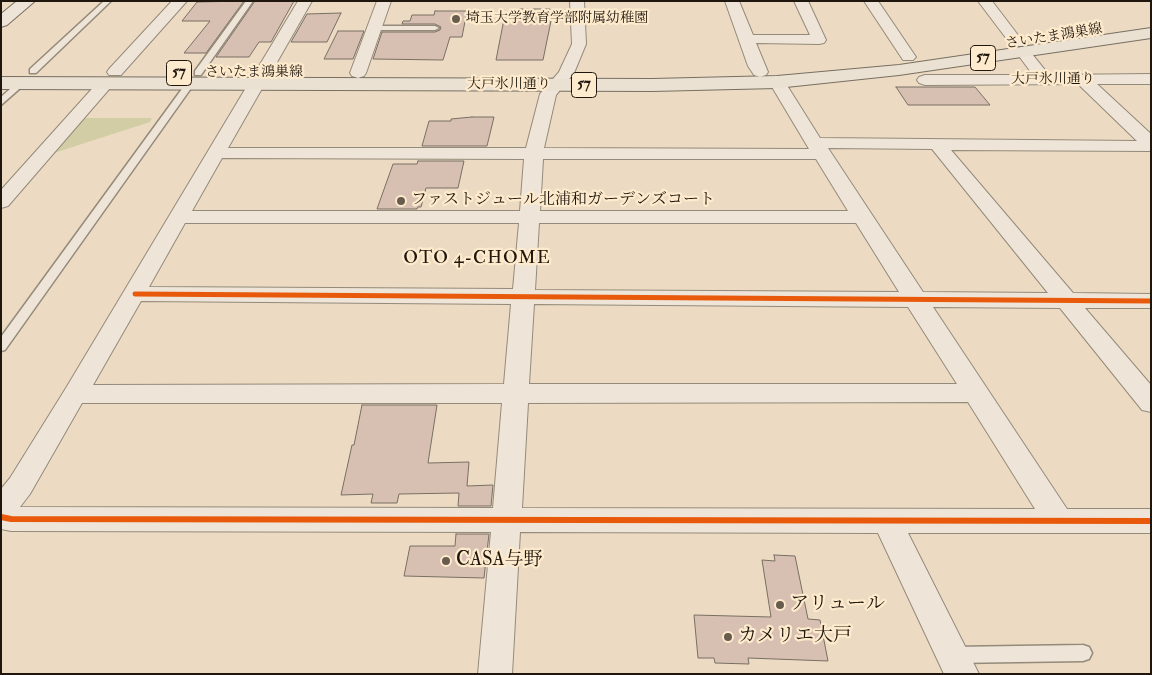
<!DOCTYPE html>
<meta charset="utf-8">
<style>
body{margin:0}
#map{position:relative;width:1152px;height:675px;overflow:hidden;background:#ecdbc2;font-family:"IM FELL Double Pica",serif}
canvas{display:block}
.frame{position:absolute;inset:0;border:2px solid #1f170e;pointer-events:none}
</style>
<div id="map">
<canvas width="1152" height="675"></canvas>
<div class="frame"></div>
</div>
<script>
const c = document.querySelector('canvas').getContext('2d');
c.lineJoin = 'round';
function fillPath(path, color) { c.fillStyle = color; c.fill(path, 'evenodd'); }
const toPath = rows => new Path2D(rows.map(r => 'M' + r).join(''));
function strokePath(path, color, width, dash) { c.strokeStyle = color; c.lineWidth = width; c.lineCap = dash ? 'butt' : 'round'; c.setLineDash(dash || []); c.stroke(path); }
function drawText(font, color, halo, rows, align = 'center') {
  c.font = font + ' "IM FELL Double Pica","Noto Serif JP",serif'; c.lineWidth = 4.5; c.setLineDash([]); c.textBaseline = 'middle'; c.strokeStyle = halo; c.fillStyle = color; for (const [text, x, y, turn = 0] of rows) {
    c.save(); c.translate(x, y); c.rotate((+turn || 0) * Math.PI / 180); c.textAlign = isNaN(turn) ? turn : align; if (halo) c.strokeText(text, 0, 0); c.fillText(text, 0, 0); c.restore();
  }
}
fillPath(toPath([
 [83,118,152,118,150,122,54,153]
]), '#d2cda5');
const building = toPath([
 [244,1,206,53,184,53,210,21,182,21,197,2,244,1],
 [255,1,294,1,271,42,259,42,249,57,216,57,255,1],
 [519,9,550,9,549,16,552,16,543,60,496,60,505,14,518,14,519,9],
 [435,11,467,11,462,37,450,37,443,60,373,59,382,32,435,32,440,30,441,27,435,24,402,24,403,21,410,21,412,15,434,15,435,11],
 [341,13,327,42,291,42,307,14,341,13],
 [338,31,364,31,353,59,324,59,338,31],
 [896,87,975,87,990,105,908,105,896,87],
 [472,117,494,117,487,146,422,146,429,121,451,121,451,119,472,117],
 [418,161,464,161,458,188,426,188,421,207,418,207,417,209,377,209,393,164,417,164,418,161],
 [362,405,437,405,428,463,469,462,467,486,493,485,491,506,458,506,459,493,399,494,397,503,371,503,373,494,341,495,352,445,354,445,362,405],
 [456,534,489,534,484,578,404,576,410,546,455,546,456,534],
 [774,555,795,556,808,619,820,620,828,661,748,658,749,664,715,663,714,658,698,658,694,615,771,617,762,560,775,561,774,555]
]);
fillPath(building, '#d7c0b2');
strokePath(building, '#786f62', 1);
const lane = toPath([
 [104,1,111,1,36,73,30,73,30,69,104,1],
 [246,1,253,1,201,75,195,75,195,71,246,1],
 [372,26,435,26,439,28,435,30,372,30,372,26],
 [19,81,26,83,1,105,1,97,19,81],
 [187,82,194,84,5,350,1,351,1,337,187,82],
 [1083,645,1089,647,1092,653,1089,659,1083,661,953,663,947,661,944,655,947,649,953,647,1083,645]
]);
const street = toPath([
 [172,1,187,1,121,75,109,75,107,72,109,69,172,1],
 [298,1,312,1,228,148,526,148,540,94,559,72,572,44,570,1,584,1,586,44,574,73,556,95,544,148,809,149,769,82,771,79,777,77,783,79,820,138,1137,141,1078,84,925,85,919,83,917,80,919,77,925,75,1033,75,1016,52,1018,49,1023,48,1028,49,1049,75,1151,74,1151,84,1097,84,1151,134,1151,151,951,150,1073,293,1151,294,1151,308,1085,308,1151,385,1151,412,1142,410,1060,308,933,307,1067,509,1151,509,1151,533,908,533,979,674,944,674,878,533,520,532,512,674,478,674,491,532,11,531,1,529,1,489,10,478,66,388,298,1],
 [828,148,932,149,1048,293,923,292,828,148],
 [222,158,524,159,520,211,192,211,222,158],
 [543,159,816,159,848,211,540,211,543,159],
 [185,223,519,223,513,289,149,287,185,223],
 [539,223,856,223,899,292,535,290,539,223],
 [141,301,511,304,504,384,93,385,141,301],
 [534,304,908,307,957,384,529,384,534,304],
 [968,402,1035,509,522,508,528,403,968,402],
 [82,403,502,403,493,508,20,507,30,494,82,403],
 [377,1,391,1,366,73,364,76,358,78,352,76,350,73,377,1],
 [725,1,739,1,753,35,810,35,794,1,808,1,826,40,824,43,819,44,756,43,768,72,766,75,760,77,754,75,748,66,725,1],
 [864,1,878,1,916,57,913,60,903,60,864,1],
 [978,1,992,1,1024,43,1022,46,1012,46,978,1],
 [105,79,111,81,113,84,111,87,8,206,1,208,1,190,99,81,105,79]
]);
const secondary = toPath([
 [17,1,35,1,7,25,1,27,1,14,17,1]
]);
const primary = toPath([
 [1151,28,1151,38,899,75,777,88,652,91,1,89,1,77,652,79,777,76,899,65,1151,28]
]);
strokePath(lane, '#948a7a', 3);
strokePath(street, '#948a7a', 2);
strokePath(secondary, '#786f62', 2);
strokePath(primary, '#786f62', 2);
fillPath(lane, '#eee5d8');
fillPath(street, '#eee5d8');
fillPath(secondary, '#eee5d8');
fillPath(primary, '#eae1d2');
strokePath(toPath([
 [135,294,1151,301]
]), '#e8590c', 5);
strokePath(toPath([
 [1,517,11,519,1151,521]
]), '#e8590c', 6);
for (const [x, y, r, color] of [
 [456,19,5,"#675c4d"],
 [401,201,5,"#675c4d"],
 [446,561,5,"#675c4d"],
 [780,605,5,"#675c4d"],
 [728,637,5,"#675c4d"]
]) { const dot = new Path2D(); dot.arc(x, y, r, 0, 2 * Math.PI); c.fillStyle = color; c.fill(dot); strokePath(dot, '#feeacc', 2); }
drawText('14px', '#1f170e', '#feeacc', [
 ["埼玉大学教育学部附属幼稚園",466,19]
], 'left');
drawText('14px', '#1f170e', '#feeacc', [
 ["さいたま鴻巣線",1054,37,-9],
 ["さいたま鴻巣線",254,73],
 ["大戸氷川通り",1053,80],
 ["大戸氷川通り",509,85]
]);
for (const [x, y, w] of [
 [983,58,25],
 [179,73,25],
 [584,85,25]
]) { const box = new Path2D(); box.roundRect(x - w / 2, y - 12.5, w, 25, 4); c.fillStyle = '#feeacc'; c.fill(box); strokePath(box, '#1f170e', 1); }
drawText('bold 15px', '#1f170e', null, [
 ["57",983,58],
 ["57",179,73],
 ["57",584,85]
]);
drawText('16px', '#1f170e', '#feeacc', [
 ["ファストジュール北浦和ガーデンズコート",411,201]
], 'left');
c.letterSpacing = '1px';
drawText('18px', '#1f170e', '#feeacc', [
 ["OTO 4-CHOME",477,259]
]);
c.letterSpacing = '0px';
drawText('19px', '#1f170e', '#feeacc', [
 ["CASA与野",456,561],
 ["アリュール",790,605],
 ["カメリエ大戸",738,637]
], 'left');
</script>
